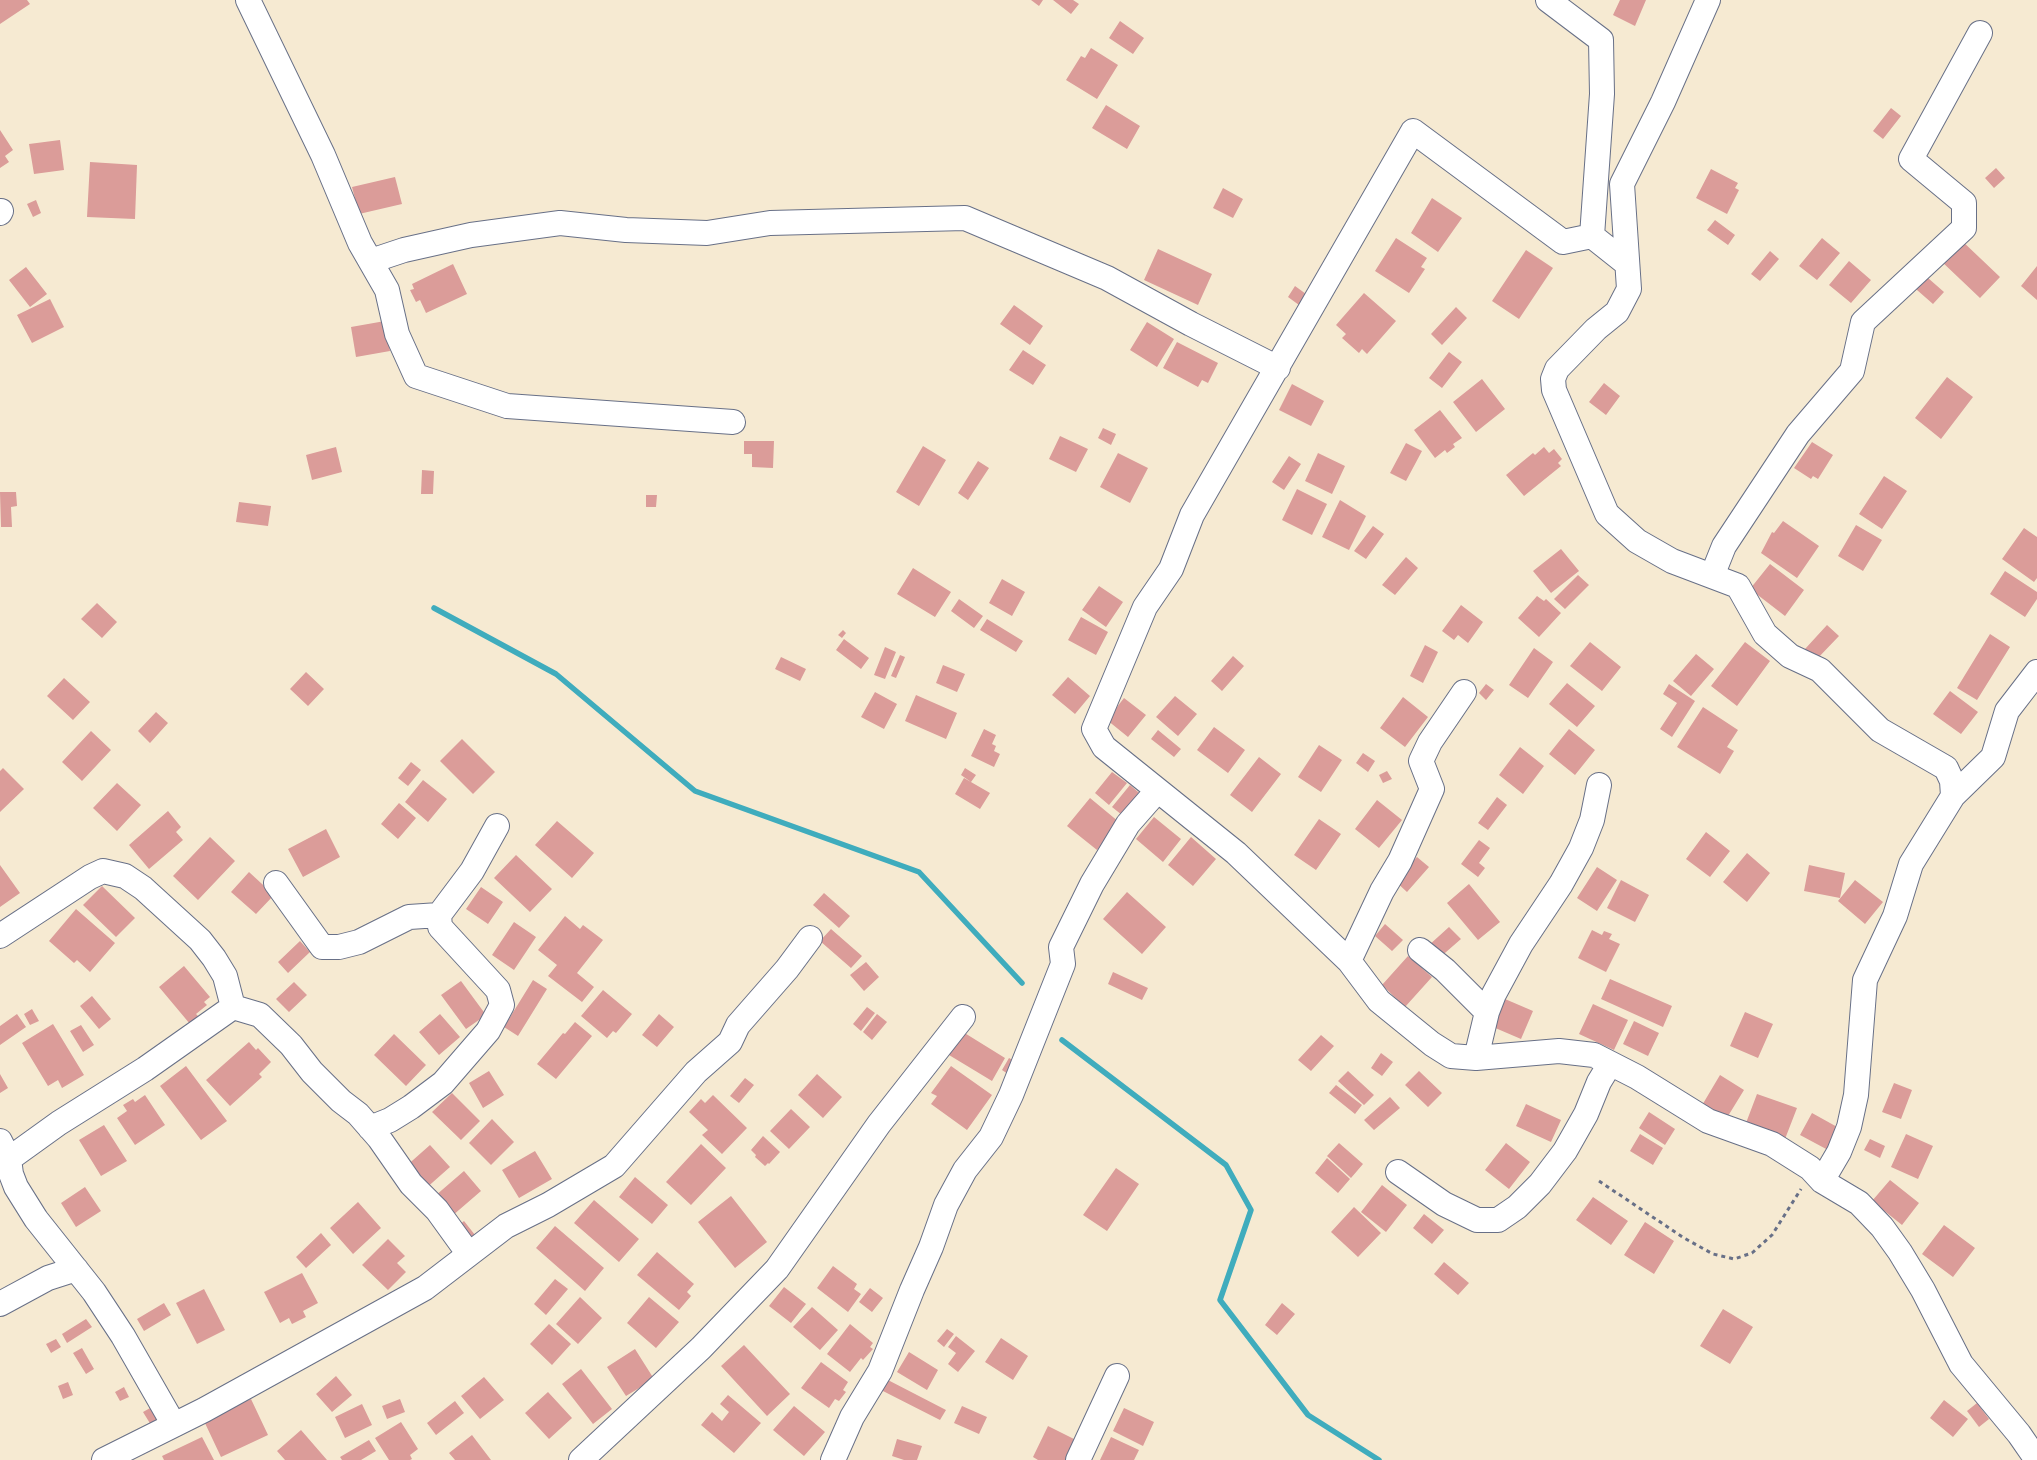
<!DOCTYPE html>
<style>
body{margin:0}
canvas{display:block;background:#f6ead2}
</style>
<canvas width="2037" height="1460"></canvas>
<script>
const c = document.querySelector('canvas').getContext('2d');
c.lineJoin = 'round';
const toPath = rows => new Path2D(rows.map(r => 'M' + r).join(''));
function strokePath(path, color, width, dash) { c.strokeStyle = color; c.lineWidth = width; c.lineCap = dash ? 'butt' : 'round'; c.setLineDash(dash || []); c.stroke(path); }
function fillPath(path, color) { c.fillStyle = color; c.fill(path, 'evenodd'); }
strokePath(toPath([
 [434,608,556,674,695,791,919,872,1022,983],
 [1062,1040,1226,1165,1251,1210,1220,1300,1308,1415,1379,1460]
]), '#3facbd', 5.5);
fillPath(toPath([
 [0,0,27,0,30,4,0,24],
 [1031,0,1043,0,1039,6],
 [1053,0,1073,0,1079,4,1071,14],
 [1620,0,1646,0,1635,26,1613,15],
 [1120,21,1144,38,1133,54,1109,38],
 [1091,48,1118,65,1097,99,1066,80,1081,56,1085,58],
 [1106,105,1140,126,1127,149,1092,128],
 [1891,108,1901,116,1883,139,1873,131],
 [0,130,13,150,5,156,9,162,0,168],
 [60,140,64,170,34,174,29,144],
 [90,162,137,165,135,219,87,217],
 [1996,168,2005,178,1994,188,1985,178],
 [1711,169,1738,183,1735,188,1739,190,1727,214,1696,198],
 [395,177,402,204,359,214,352,187],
 [1223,188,1243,199,1233,218,1213,208],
 [1432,198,1462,218,1438,252,1411,233],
 [36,200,41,213,33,217,27,204],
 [1715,220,1735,235,1728,245,1707,230],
 [1396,238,1427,258,1421,267,1425,269,1409,293,1375,271],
 [1822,238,1840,253,1817,280,1799,266],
 [1960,239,2000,277,1980,298,1940,260],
 [1158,249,1212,274,1198,305,1144,280],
 [1526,250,1553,268,1519,319,1492,301],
 [1770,251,1779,259,1760,281,1751,274],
 [1849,261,1871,280,1851,303,1829,285],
 [453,264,467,294,426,313,420,300,416,302,410,290,414,289,412,284],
 [2037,266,2037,300,2021,286],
 [26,267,47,294,30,307,9,280],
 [1920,271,1944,292,1933,304,1909,283],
 [1295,286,1306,294,1299,305,1288,297],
 [1364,293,1396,321,1367,354,1362,349,1359,353,1342,338,1346,334,1336,325],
 [50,299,64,327,32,343,17,315],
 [1014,305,1043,326,1030,345,1000,324],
 [1456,307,1467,318,1442,345,1431,334],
 [385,321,390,351,356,357,351,327],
 [1147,322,1174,339,1157,367,1130,350],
 [1177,342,1218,363,1208,383,1202,380,1198,387,1163,368],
 [1023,350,1046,365,1033,385,1009,370],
 [1449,352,1462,362,1442,388,1429,378],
 [1947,377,1973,397,1941,439,1915,418],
 [1482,379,1505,409,1476,432,1453,402],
 [1604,383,1620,396,1606,415,1589,402],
 [1292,384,1324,401,1311,426,1279,410],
 [1440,410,1462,438,1453,444,1455,447,1447,453,1445,450,1435,458,1414,430],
 [1103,428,1116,434,1111,445,1098,438],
 [1060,436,1088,449,1076,472,1049,459],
 [744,441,774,441,773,468,752,467,752,454,744,454],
 [1812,442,1833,455,1818,479,1813,476,1811,479,1794,468],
 [1406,443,1422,451,1406,481,1390,473],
 [923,446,946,460,919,506,896,492],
 [336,447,342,472,312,480,306,455],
 [1544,447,1549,453,1554,449,1562,459,1558,463,1561,466,1524,496,1506,475,1533,453,1535,455],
 [1118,453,1148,468,1130,503,1100,487],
 [1318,453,1345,466,1332,494,1305,481],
 [1289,456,1301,464,1284,490,1272,482],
 [978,461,989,468,968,500,958,493],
 [422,470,434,471,433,494,421,494],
 [1884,476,1907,491,1882,529,1859,514],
 [1297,489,1327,504,1312,535,1282,520],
 [0,492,16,492,17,506,11,507,12,527,1,527],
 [646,495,657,495,656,507,646,507],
 [1340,500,1366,516,1349,550,1322,537],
 [239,502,271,506,268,526,236,522],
 [1783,521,1819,546,1797,578,1761,553,1772,532,1774,533],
 [1856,525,1882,540,1863,571,1838,556],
 [1373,526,1384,534,1366,559,1354,551],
 [2024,528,2037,537,2037,578,2034,582,2002,559],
 [1561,549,1579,571,1551,593,1533,571],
 [1406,557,1418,568,1395,595,1382,585],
 [1770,564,1804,590,1785,616,1750,589],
 [913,568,951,592,935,617,897,594],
 [2005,571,2037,592,2037,599,2025,617,1990,594],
 [1578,575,1589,585,1565,609,1554,599],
 [1002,579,1025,592,1012,616,989,603],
 [1099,586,1123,602,1106,627,1082,610],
 [1537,596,1544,601,1546,599,1561,613,1539,637,1518,618],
 [959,599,983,616,974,628,951,611],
 [97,603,117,622,102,638,81,619],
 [1461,605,1483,622,1468,643,1458,635,1454,640,1442,631],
 [1081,617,1108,632,1096,655,1068,640],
 [987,619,1023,641,1016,652,980,630],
 [1827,625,1839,636,1816,660,1805,649],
 [843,630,846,633,842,638,838,635],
 [1990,634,2010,647,1977,700,1957,688],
 [844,639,869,658,861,669,836,650],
 [1590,642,1621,667,1602,691,1570,666],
 [1745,642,1770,661,1737,706,1711,686],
 [1425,645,1438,652,1423,683,1410,676],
 [885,647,896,652,885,679,874,675],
 [1534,648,1553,662,1528,698,1509,685],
 [1696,654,1714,669,1691,696,1673,681],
 [900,655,905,657,896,678,891,676],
 [1233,656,1244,666,1222,691,1211,681],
 [781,657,806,669,800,681,775,669],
 [943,665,965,674,957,692,936,683],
 [306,672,324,689,308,706,290,689],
 [1068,677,1090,696,1075,714,1052,695],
 [64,678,90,702,73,720,47,696],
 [1567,683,1595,706,1577,727,1549,704],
 [1486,684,1494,690,1486,700,1479,693],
 [1669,684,1695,701,1672,737,1660,729,1677,703,1663,694],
 [1950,691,1978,712,1961,734,1933,714],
 [875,692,897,704,884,729,861,717],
 [916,695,957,713,946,739,905,721],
 [1175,696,1197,714,1178,736,1156,717],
 [1403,697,1428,717,1405,747,1380,728],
 [1124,698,1146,715,1128,737,1107,720],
 [1703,707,1738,730,1727,747,1734,751,1720,774,1677,747],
 [156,712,168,723,150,743,138,731],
 [1214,727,1245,750,1228,773,1197,750],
 [984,729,996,735,992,744,996,746,994,751,1000,754,994,767,971,756],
 [1569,729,1595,750,1575,775,1549,754],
 [1158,730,1181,749,1174,757,1151,739],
 [91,731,111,750,82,781,62,762],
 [462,739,495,772,473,794,440,761],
 [1319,745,1342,760,1321,792,1298,777],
 [1520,747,1544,766,1523,794,1499,775],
 [1363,753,1375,761,1368,772,1356,763],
 [1259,757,1281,774,1252,812,1230,795],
 [411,762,421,770,408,786,398,778],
 [3,768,24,789,0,812,0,771],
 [965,768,976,775,971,782,961,775],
 [1387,771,1392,779,1383,783,1379,775],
 [1112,772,1127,783,1109,805,1095,793],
 [964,778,990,793,980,809,955,794],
 [423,780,447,799,428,822,405,802],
 [117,783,141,805,117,831,93,808],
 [1130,785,1145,798,1127,819,1112,807],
 [1497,797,1507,805,1488,830,1478,823],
 [1090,798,1119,822,1097,850,1067,826],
 [1377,800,1402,820,1379,848,1355,829],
 [399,803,416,818,398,839,381,824],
 [168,811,181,827,176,832,183,840,149,869,129,845],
 [1154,817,1181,839,1163,862,1136,839],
 [1319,819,1341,834,1316,870,1294,855],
 [557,821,594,853,572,878,535,845],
 [326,829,340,857,303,877,288,849],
 [1706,832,1730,851,1710,877,1686,859],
 [210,837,235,861,198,900,173,876],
 [1191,837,1216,859,1193,886,1168,865],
 [1479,840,1490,848,1479,863,1485,868,1478,877,1461,864],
 [1747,853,1770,873,1747,902,1723,882],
 [516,855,552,889,530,912,494,878],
 [1417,857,1429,867,1407,892,1395,881],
 [0,865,20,893,0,907],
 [1809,865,1845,873,1840,898,1804,891],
 [1597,867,1617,880,1597,911,1577,898],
 [249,872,274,895,256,914,231,892],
 [1621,880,1649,895,1635,922,1607,908],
 [1855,880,1883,902,1865,924,1838,901],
 [1469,884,1500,922,1478,940,1447,903],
 [102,886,135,918,116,937,83,905],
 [481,887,503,902,488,924,466,909],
 [1127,892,1166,927,1142,954,1103,919],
 [824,893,850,916,839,928,813,905],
 [76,909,115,943,90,972,77,960,74,963,49,941],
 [565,916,580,929,583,925,603,940,577,973,594,987,582,1002,548,976,557,965,538,950],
 [514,922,536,937,514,970,492,955],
 [1385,924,1403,940,1392,951,1375,936],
 [1449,927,1461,939,1438,959,1428,946],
 [831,929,862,956,851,968,820,941],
 [1592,930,1602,935,1604,931,1612,934,1609,939,1620,944,1606,972,1578,958],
 [300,941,310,952,288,973,278,962],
 [1408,956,1432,977,1405,1007,1382,985],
 [866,962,879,977,864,991,850,975],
 [184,966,210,997,204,1002,207,1005,196,1014,199,1017,190,1024,159,987],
 [1113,972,1148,988,1142,1000,1108,984],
 [1610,979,1672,1006,1663,1027,1601,999],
 [533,980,547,989,518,1036,504,1027],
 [461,981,486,1015,466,1029,441,995],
 [294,982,307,995,289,1012,276,999],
 [603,990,632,1014,616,1033,613,1031,607,1038,581,1016],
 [92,996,111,1019,99,1029,80,1006],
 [1505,999,1533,1011,1521,1039,1493,1027],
 [1593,1004,1628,1020,1614,1050,1579,1034],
 [867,1007,875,1013,861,1031,853,1024],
 [32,1009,39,1021,30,1025,24,1014],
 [1745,1012,1773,1024,1758,1058,1730,1046],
 [17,1014,26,1027,0,1045,0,1026],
 [440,1014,460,1037,439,1055,419,1032],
 [659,1014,674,1027,657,1047,642,1035],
 [877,1014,887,1022,872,1040,863,1032],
 [1634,1021,1659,1033,1648,1056,1623,1044],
 [575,1022,592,1036,556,1079,537,1064,563,1033,565,1034],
 [53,1024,84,1075,62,1088,58,1080,48,1086,22,1043],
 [81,1025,94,1045,83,1052,70,1031],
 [963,1032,1005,1058,992,1081,949,1055],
 [394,1034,426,1065,406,1086,374,1055],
 [1321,1035,1334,1046,1311,1071,1298,1060],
 [249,1042,256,1050,258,1048,271,1062,259,1074,262,1077,230,1106,206,1080],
 [1381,1053,1393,1062,1382,1076,1371,1068],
 [1009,1058,1016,1062,1008,1074,1002,1070],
 [186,1066,227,1121,201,1140,160,1086],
 [951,1066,992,1095,967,1130,931,1104,937,1096,931,1093],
 [489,1071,504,1095,483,1108,469,1083],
 [1348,1071,1374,1095,1364,1105,1338,1081],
 [1419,1071,1442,1093,1428,1107,1405,1085],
 [0,1074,8,1088,0,1093],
 [817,1074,842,1097,823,1118,798,1095],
 [1720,1075,1744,1090,1725,1121,1701,1107],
 [745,1078,754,1085,739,1103,730,1096],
 [1894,1083,1912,1090,1901,1119,1882,1112],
 [1336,1085,1362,1105,1355,1114,1329,1093],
 [452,1093,480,1121,461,1140,432,1112],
 [1757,1094,1797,1108,1785,1139,1746,1123],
 [145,1095,165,1125,135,1145,117,1118,127,1111,123,1105,133,1099,135,1102],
 [713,1095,747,1128,722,1154,702,1135,708,1130,689,1112,701,1099,705,1103],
 [1390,1097,1400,1108,1374,1130,1364,1120],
 [1526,1104,1561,1120,1551,1142,1516,1126],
 [791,1109,810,1127,789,1149,770,1131],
 [1649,1112,1675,1129,1665,1145,1639,1128],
 [1812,1113,1839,1128,1828,1150,1800,1135],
 [492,1119,514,1142,491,1165,469,1143],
 [104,1125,127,1161,101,1176,79,1140],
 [1640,1134,1663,1148,1653,1165,1630,1151],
 [1906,1134,1933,1146,1918,1179,1891,1167],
 [763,1136,780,1152,769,1164,768,1163,765,1166,755,1157,756,1155,751,1150],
 [1870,1139,1885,1146,1880,1158,1864,1150],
 [1339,1143,1363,1164,1351,1178,1327,1156],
 [1506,1143,1530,1162,1509,1189,1485,1170],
 [701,1144,726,1168,691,1205,666,1182],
 [430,1145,450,1167,424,1190,404,1168],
 [535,1151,552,1179,519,1198,502,1170],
 [1327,1158,1350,1179,1338,1193,1315,1173],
 [1116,1168,1139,1184,1107,1231,1083,1215],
 [464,1171,481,1191,452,1216,435,1196],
 [635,1177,668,1205,652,1224,619,1197],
 [1890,1180,1919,1203,1902,1225,1872,1201],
 [1382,1185,1407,1205,1386,1232,1361,1212],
 [85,1187,101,1211,76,1227,61,1203],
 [731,1196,767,1242,735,1268,698,1222],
 [1593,1197,1628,1221,1611,1245,1576,1220],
 [594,1200,639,1239,619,1262,574,1223],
 [358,1202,381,1228,353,1254,330,1228],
 [1354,1207,1381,1233,1358,1257,1331,1232],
 [1424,1214,1444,1230,1432,1244,1413,1228],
 [464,1221,475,1235,469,1239,458,1226],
 [1645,1222,1674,1241,1654,1274,1624,1255],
 [1944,1225,1975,1248,1953,1277,1922,1254],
 [555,1226,604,1268,585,1291,536,1248],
 [321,1233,331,1245,306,1268,296,1257],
 [388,1239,405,1256,397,1263,406,1272,388,1290,362,1265],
 [657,1252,694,1284,687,1292,691,1296,679,1310,637,1275],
 [1444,1262,1469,1283,1458,1295,1434,1274],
 [833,1266,857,1284,854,1289,861,1294,848,1312,817,1288],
 [302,1273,318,1303,303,1311,306,1317,292,1324,289,1318,280,1323,264,1292],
 [555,1279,568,1289,546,1315,534,1304],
 [784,1287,806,1304,791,1323,769,1306],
 [870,1288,883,1298,872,1312,859,1302],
 [204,1289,225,1330,197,1344,176,1303],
 [580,1297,602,1318,578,1344,556,1324],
 [649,1297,679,1322,656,1348,627,1323],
 [164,1303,171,1315,144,1331,137,1319],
 [1282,1303,1295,1314,1277,1335,1265,1325],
 [812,1307,838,1330,820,1350,793,1327],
 [1723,1309,1753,1327,1730,1364,1700,1346],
 [86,1319,92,1327,67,1343,62,1334],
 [549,1324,571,1344,552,1365,530,1344],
 [850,1324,873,1343,870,1347,873,1349,863,1360,861,1358,850,1372,827,1354],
 [947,1329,954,1334,944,1347,937,1341],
 [956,1336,975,1351,958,1372,948,1364,956,1353,948,1347],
 [1001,1338,1028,1356,1013,1380,985,1362],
 [56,1339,61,1347,51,1353,46,1344],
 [744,1345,790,1394,767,1416,721,1366],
 [82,1348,94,1369,86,1374,73,1353],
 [635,1349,654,1379,626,1396,607,1367],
 [909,1352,938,1370,927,1390,897,1372],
 [821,1362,848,1382,843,1390,846,1392,839,1401,835,1399,829,1408,801,1388],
 [581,1369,612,1409,593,1424,562,1384],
 [336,1376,352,1395,332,1412,316,1394],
 [484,1377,504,1400,480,1419,461,1396],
 [886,1379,946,1410,940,1420,881,1390],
 [68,1382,73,1395,63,1399,58,1386],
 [124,1387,129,1397,120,1401,115,1392],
 [548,1392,572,1418,549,1439,525,1413],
 [728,1395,761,1423,734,1453,701,1425,712,1412,722,1421,729,1412,720,1404],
 [251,1399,268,1435,221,1457,204,1421],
 [400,1399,405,1412,387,1419,382,1406],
 [1944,1400,1968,1419,1953,1437,1930,1418],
 [455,1401,464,1413,436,1435,427,1423],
 [1977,1403,1989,1419,1979,1427,1967,1411],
 [362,1404,372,1425,345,1438,335,1417],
 [794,1406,825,1432,804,1456,773,1430],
 [962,1406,987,1417,979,1434,954,1423],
 [152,1407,160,1420,151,1425,143,1412],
 [1124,1408,1154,1422,1143,1446,1113,1431],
 [401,1422,418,1449,410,1455,412,1459,410,1460,389,1460,375,1438],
 [1048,1426,1076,1440,1067,1460,1038,1460,1033,1457],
 [301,1430,327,1460,285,1460,277,1451],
 [472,1435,491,1460,455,1460,449,1453],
 [202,1437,214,1460,164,1460,162,1456],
 [1111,1437,1139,1450,1134,1460,1100,1460],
 [897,1439,922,1446,917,1460,904,1460,892,1456],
 [369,1440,376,1451,361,1460,342,1460,340,1457]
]), '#db9c99');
const street = toPath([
 [248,0,323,155,360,243,387,290,397,334,416,376,507,406,733,422],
 [1548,0,1601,40,1602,94,1592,236,1626,263],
 [1708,0,1663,102,1622,184,1629,289,1617,312,1596,329,1557,369,1553,379,1554,390,1607,514,1637,541,1672,561,1738,586,1765,634,1790,656,1820,670,1880,730,1946,768,1952,781,1953,796,1911,864,1895,916,1865,980,1856,1095,1849,1127,1839,1152,1822,1181],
 [0,213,1,211],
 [1592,236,1563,242,1413,131,1192,515,1171,569,1145,607,1094,729,1104,747,1236,853,1349,961,1379,1001,1432,1044,1451,1056,1476,1058,1559,1051,1594,1055,1637,1077,1708,1121,1772,1144,1810,1168,1822,1181,1859,1203,1882,1227,1900,1252,1923,1290,1961,1364,2019,1434,2037,1460],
 [371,261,404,250,471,235,560,223,626,230,707,233,770,223,965,218,1107,278,1191,324,1278,368],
 [1712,576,1724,546,1798,434,1852,371,1863,322,1964,228,1964,203,1911,159,1980,33],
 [1953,796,1993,757,2007,711,2037,672],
 [276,883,322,947,339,947,359,942,409,917,439,915],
 [0,936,90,877,103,871,125,876,143,888,200,940,214,958,225,976,233,1007],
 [1420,950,1445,970,1487,1012],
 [1349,961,1382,891,1400,861,1432,789,1421,761,1430,742,1464,692],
 [1476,1058,1487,1012,1494,994,1521,944,1561,884,1581,848,1592,820,1599,785],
 [370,1128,390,1120,411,1107,443,1083,488,1031,502,1005,498,990,440,927,439,915,472,871,497,826],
 [0,1141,9,1159,11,1174,16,1187,36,1219,94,1292,123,1336,174,1425],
 [9,1159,59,1123,145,1069,233,1007,260,1015,291,1045,312,1072,341,1101,358,1114,379,1138,411,1184,437,1210,468,1253],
 [1398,1172,1444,1204,1477,1220,1498,1220,1517,1207,1540,1184,1565,1151,1586,1114,1599,1082,1610,1064],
 [0,1304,48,1278,76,1269],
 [104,1460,204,1410,425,1288,506,1226,548,1205,614,1166,696,1072,730,1042,738,1025,787,969,810,938],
 [581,1460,701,1348,777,1269,879,1124,963,1017],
 [833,1460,852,1417,880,1371,912,1290,931,1247,946,1205,965,1170,991,1137,1011,1095,1063,964,1061,947,1092,884,1128,824,1157,791],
 [1078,1460,1117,1376]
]);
strokePath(street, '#687087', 26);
strokePath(toPath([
 [1599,1181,1684,1238,1713,1254,1734,1259,1752,1253,1772,1235,1801,1189]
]), '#687087', 3, [4, 4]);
strokePath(street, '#fff', 24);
</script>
